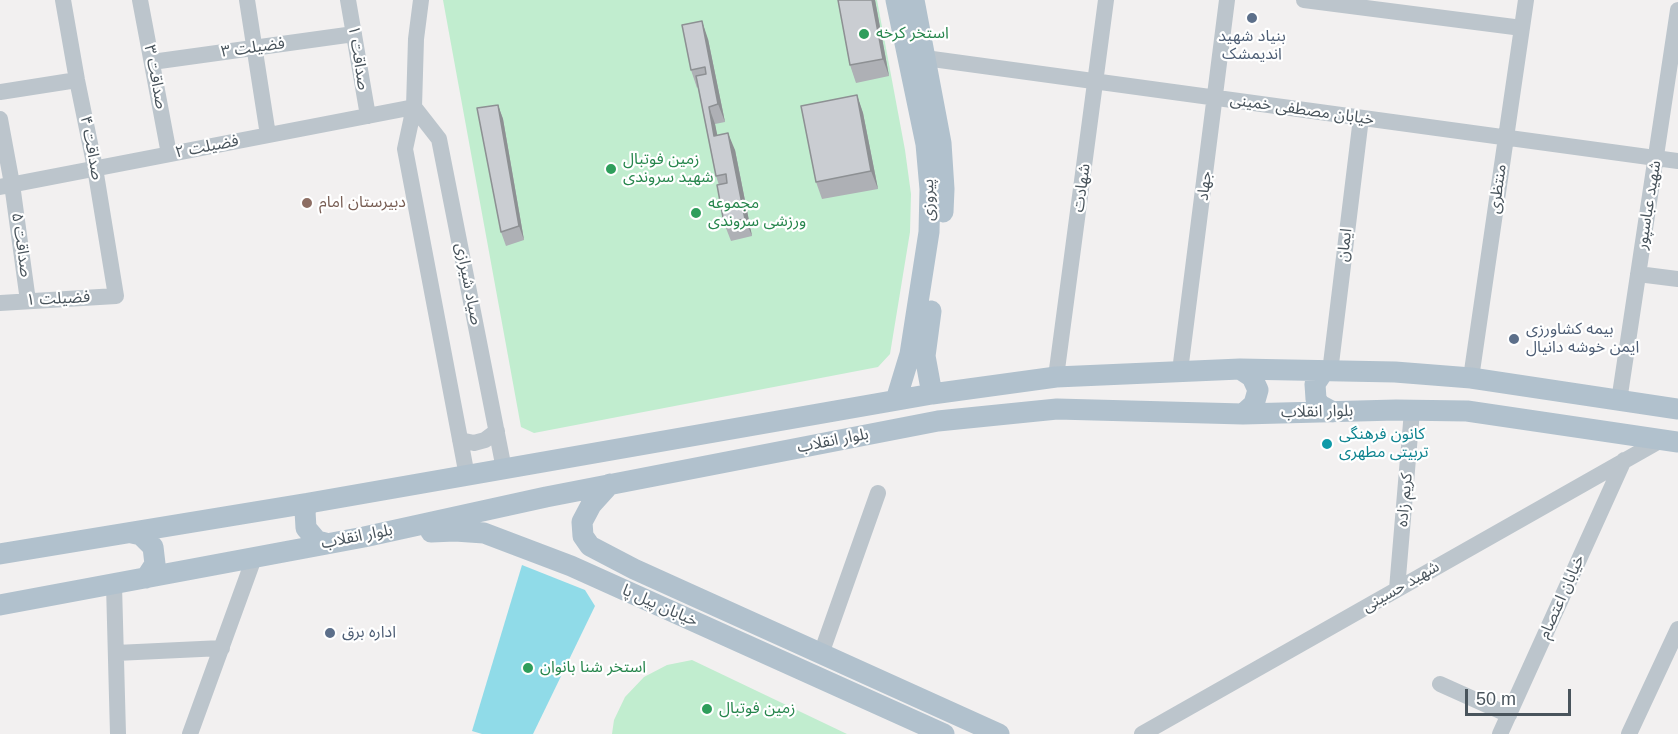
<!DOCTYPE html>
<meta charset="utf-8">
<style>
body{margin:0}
#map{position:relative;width:1678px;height:734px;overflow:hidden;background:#f2f0f0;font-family:Arial,sans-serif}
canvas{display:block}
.scale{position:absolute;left:1465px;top:689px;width:106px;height:27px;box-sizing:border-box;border:3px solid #49545c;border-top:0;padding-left:8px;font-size:18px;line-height:21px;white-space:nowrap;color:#49545c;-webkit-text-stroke:4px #fff;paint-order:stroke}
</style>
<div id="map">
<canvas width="1678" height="734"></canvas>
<div class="scale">50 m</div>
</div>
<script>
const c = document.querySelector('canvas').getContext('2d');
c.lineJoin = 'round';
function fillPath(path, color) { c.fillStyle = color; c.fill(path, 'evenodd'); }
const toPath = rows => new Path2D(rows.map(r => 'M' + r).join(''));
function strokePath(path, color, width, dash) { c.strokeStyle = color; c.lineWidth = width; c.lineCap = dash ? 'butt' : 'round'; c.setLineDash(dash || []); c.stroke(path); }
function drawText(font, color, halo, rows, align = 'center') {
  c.font = font + ' Arial,"Noto Sans Arabic",sans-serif'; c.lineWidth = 4.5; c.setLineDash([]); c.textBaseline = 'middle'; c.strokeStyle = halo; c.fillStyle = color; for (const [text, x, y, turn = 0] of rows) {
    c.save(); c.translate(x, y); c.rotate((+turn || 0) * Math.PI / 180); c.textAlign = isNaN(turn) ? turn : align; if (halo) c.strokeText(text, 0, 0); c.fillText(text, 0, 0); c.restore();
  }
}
fillPath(toPath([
 [443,0,877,0,905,150,911,194,910,232,890,354,878,367,534,433,521,427],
 [692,660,847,734,612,734,614,720,625,697,644,677,667,665]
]), '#c1edcf');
fillPath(toPath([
 [522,565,585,590,595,606,533,734,482,734,472,731]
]), '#90dbe8');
strokePath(toPath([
 [140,0,169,154],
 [247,0,268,135],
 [348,0,368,116],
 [421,0,416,39,414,107,405,149,467,476],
 [1304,0,1522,28],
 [925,58,1678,161],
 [152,62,354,34],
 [0,92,77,80],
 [414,107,439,139,504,469],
 [0,119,12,184,28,301],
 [0,187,414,107],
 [1638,274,1678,279],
 [0,303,116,296,95,168,77,80,63,0],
 [1180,371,1227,0],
 [1330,372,1361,118],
 [1056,377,1106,0],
 [1471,378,1526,0],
 [1619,401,1678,10],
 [460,440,474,443,485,440,497,431],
 [114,585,118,734],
 [1397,589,1412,411],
 [116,653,222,648],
 [821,654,878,493],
 [1440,684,1509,715],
 [190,734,254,558],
 [1142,734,1661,440],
 [1500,734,1624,460],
 [1629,734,1678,629]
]), '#bcc5cc', 16);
strokePath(toPath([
 [914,0,941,143,944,189,943,212],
 [931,311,925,356,932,394],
 [1240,369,1252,377,1258,390,1254,404,1243,414],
 [1323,372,1315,384,1316,399,1320,405,1333,412],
 [896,400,910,354,929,232,930,189,926,144,896,0],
 [610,484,591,505,582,522,583,536,590,546,634,569,999,734],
 [309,503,305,511,306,528,317,541,325,543],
 [431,532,455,531,484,533,571,566,944,734],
 [132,533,141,535,153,547,155,564,146,578],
 [0,554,309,503,932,394,1056,377,1240,369,1395,372,1471,378,1678,409],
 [0,605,364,537,546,497,938,421,1057,409,1243,414,1396,410,1467,411,1678,442]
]), '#b1c1cd', 21);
fillPath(toPath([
 [838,0,875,0,889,76,856,83,850,65],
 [708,39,725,122,715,124,717,135,735,150,752,236,731,241,724,223,719,185,716,176,698,87,697,88,691,70],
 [857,95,863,113,878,189,822,199,816,182],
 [498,105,503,119,524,240,506,246,501,232]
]), '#aeb0b5');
fillPath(toPath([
 [872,0,875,0,889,76,883,59],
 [702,21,708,39,725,122,718,104],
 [857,95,863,113,878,189,871,171],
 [498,105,503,119,524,240,519,226],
 [709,107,715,124,721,153,714,136],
 [728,133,735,150,752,236,745,219]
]), '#8d9093');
const building = toPath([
 [838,0,872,0,883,59,850,65,838,0],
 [702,21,718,104,709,107,714,136,728,133,745,219,724,223,717,185,727,183,726,174,716,176,696,76,706,74,705,67,691,70,682,25,702,21],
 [857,95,871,171,816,182,801,106,857,95],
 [498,105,519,226,501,232,477,108,498,105]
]);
fillPath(building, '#cacdd2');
strokePath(building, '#8d9093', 1.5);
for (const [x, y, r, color] of [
 [1252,18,6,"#5c6f8a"],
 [864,34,6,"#2e9e5b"],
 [611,169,6,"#2e9e5b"],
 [307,203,6,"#8d6e63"],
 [696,213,6,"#2e9e5b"],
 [1514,339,6,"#5c6f8a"],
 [1327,444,6,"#0f9aa8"],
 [330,633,6,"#5c6f8a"],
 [528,668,6,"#2e9e5b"],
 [707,709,6,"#2e9e5b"]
]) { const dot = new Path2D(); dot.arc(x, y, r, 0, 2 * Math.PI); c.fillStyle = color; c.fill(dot); strokePath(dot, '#fff', 2); }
drawText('16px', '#27864d', '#fff', [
 ["استخر کرخه",876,34],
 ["زمین فوتبال",623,160],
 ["شهید سروندی",623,178],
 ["مجموعه",708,204],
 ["ورزشی سروندی",708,222],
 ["استخر شنا بانوان",540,668],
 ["زمین فوتبال",719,709]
], 'left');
drawText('16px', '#4e5e75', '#fff', [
 ["بنیاد شهید",1252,37,"center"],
 ["اندیمشک",1252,55,"center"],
 ["بیمه کشاورزی",1526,330],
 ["ایمن خوشه دانیال",1526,348],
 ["اداره برق",342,633]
], 'left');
drawText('16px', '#49545c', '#fff', [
 ["فضیلت ۳",253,48,-8],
 ["صداقت ۱",358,58,81],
 ["صداقت ۳",155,77,79],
 ["خیابان مصطفی خمینی",1302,110,8],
 ["فضیلت ۲",207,147,-11],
 ["صداقت ۴",91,148,79],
 ["جهاد",1205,186,-83],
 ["شهادت",1082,188,-82],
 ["منتظری",1498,189,-82],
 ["پیروزی",929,200,-91],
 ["شهید عباسپور",1649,205,-81],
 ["صداقت ۵",21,245,82],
 ["ایمان",1345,245,-83],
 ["صیاد شیرازی",468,284,79],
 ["فضیلت ۱",58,299,-3],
 ["بلوار انقلاب",1317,412,-1],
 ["بلوار انقلاب",833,441,-11],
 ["کریم زاده",1405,500,-85],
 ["بلوار انقلاب",357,537,-11],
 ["شهید حسینی",1401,587,-30],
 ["خیابان اعتصام",1562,597,-66],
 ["خیابان پیل پا",660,606,24]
]);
drawText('16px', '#785e54', '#fff', [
 ["دبیرستان امام",319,203]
], 'left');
drawText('16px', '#0d838f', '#fff', [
 ["کانون فرهنگی",1339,435],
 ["تربیتی مطهری",1339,453]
], 'left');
</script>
